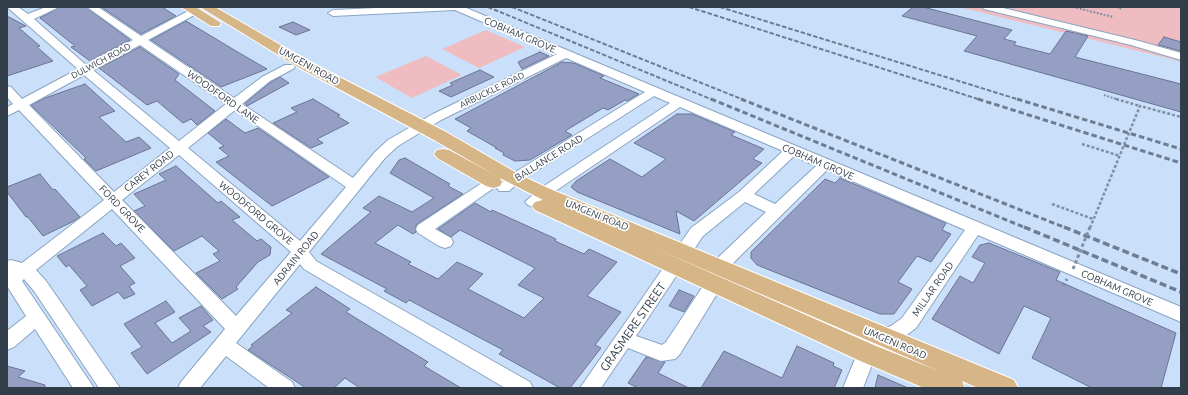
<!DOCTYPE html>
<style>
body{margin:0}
#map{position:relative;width:1188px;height:395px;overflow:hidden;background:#cae0fa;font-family:Ubuntu,sans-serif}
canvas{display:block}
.frame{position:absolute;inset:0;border:8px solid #323d4a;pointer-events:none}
</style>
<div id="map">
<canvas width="1188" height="395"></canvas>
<div class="frame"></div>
</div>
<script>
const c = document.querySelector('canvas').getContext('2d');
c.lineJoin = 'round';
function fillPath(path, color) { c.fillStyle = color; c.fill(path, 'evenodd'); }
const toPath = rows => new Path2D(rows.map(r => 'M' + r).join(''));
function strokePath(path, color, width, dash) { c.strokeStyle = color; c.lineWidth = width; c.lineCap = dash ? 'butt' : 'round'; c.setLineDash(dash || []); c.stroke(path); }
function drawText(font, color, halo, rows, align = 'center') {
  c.font = font + ' Ubuntu,sans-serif'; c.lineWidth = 3.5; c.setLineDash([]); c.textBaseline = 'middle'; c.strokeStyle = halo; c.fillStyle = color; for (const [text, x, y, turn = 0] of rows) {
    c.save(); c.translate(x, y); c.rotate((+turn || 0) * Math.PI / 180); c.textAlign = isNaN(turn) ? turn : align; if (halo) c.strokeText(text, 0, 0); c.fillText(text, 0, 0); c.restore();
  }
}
fillPath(toPath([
 [959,7,1181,7,1181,62,1171,59],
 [486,30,525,47,479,68,442,49],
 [426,56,462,75,412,98,375,77]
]), '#efbdc1');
const building = toPath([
 [60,7,86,7,130,40,90,61,71,47,75,46,40,18,60,7],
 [101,7,162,7,176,16,141,34,101,7],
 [913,7,923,7,1012,30,1004,39,1016,42,1014,45,1050,54,1066,31,1088,36,1075,57,1181,84,1181,112,964,51,977,36,902,16,913,7],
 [7,16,26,26,19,28,40,46,37,47,53,61,7,76,7,16],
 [186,21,236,51,267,69,221,87,151,40,186,21],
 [293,22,310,30,296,35,279,27,293,22],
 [1164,37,1181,42,1181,51,1158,45,1164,37],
 [140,47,179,74,175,80,215,111,197,125,191,119,183,123,157,101,147,105,99,68,140,47],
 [540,52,549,56,522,69,518,62,540,52],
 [562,62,574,63,604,76,600,78,639,94,627,101,625,100,608,110,603,108,565,131,572,135,530,160,515,161,503,155,504,153,495,148,497,148,467,131,471,128,455,119,562,62],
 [480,70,494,77,451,97,439,91,453,85,450,83,480,70],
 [280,77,289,83,247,106,245,103,271,82,280,77],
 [85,84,115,111,99,117,126,142,139,137,151,148,96,171,84,159,86,158,31,105,45,98,85,84],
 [313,99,340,115,337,116,349,123,317,139,323,143,311,148,273,123,297,112,291,108,313,99],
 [677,114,692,114,735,132,731,135,764,149,753,159,762,163,694,221,676,211,680,234,577,192,571,187,576,181,610,159,642,177,666,159,634,143,677,114],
 [226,119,245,133,258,128,329,177,272,206,216,162,229,156,219,148,224,146,208,133,226,119],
 [405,158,450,184,448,186,463,194,417,224,415,228,416,232,413,234,398,225,375,243,411,262,408,264,438,279,457,262,483,274,468,289,524,318,544,298,518,285,535,268,460,230,451,237,438,229,475,203,491,212,492,210,556,239,555,241,584,254,589,249,617,262,587,296,621,312,595,345,601,348,570,388,560,388,499,354,503,350,409,300,406,303,384,291,387,289,321,254,371,212,363,208,379,196,412,212,434,198,390,173,399,160,405,158],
 [176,166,218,203,221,201,240,217,232,220,257,241,261,239,271,247,270,255,258,262,236,287,238,289,222,299,196,273,220,261,213,254,219,251,202,236,174,251,134,211,145,206,134,194,166,180,159,174,176,166],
 [40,174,53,190,55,189,80,217,72,222,43,236,28,217,26,217,7,192,7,187,40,174],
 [840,178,946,223,942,230,951,234,931,262,917,256,898,282,912,289,894,314,880,314,757,265,751,258,751,252,825,179,835,183,840,178],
 [103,233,116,246,121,243,135,258,120,266,135,283,129,286,135,294,124,299,118,292,92,306,80,290,87,286,69,265,66,267,57,256,103,233],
 [989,243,1060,272,1056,280,1176,333,1161,388,1092,388,1032,358,1051,318,1024,306,999,354,932,319,960,276,973,283,985,263,972,257,980,245,989,243],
 [316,287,350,309,346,312,428,362,424,366,461,388,360,388,345,378,334,388,306,388,248,350,253,346,251,345,292,313,286,310,316,287],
 [679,290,694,296,684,312,669,306,679,290],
 [166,301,175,312,155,323,172,343,191,331,179,318,201,306,213,320,203,326,211,332,147,374,131,353,142,347,124,324,166,301],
 [797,346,834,363,833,366,842,370,834,388,701,388,724,351,782,378,797,346],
 [646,357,665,362,658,373,689,388,638,388,628,383,646,357],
 [7,366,25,371,18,377,45,385,45,388,7,388,7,366],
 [878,375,908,388,875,388,878,375]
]);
fillPath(building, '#959fc3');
strokePath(building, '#6a7395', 1);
const minor = toPath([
 [7,7,18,7,28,14,46,7,59,7,34,19,86,65,133,40,87,7,98,7,141,36,192,9,198,9,200,11,198,13,148,40,234,98,262,77,285,65,293,65,295,67,293,69,270,81,242,104,353,178,375,152,388,140,433,114,557,54,455,10,333,16,328,13,333,10,397,7,464,7,1181,307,1181,322,978,235,916,328,904,337,888,342,875,357,863,388,843,388,860,347,874,332,891,326,902,318,965,230,827,170,717,279,720,279,723,284,680,354,675,359,661,361,628,348,601,388,580,388,691,228,739,192,783,151,680,107,548,196,538,205,533,207,528,205,525,202,538,190,670,103,654,96,519,182,509,191,499,191,497,188,509,176,645,92,566,58,441,120,398,146,385,158,309,252,316,261,530,382,533,388,505,388,304,269,300,264,236,343,292,382,295,388,269,388,226,356,200,388,178,388,181,382,225,329,112,209,36,270,46,281,120,388,99,388,34,291,24,279,22,281,94,388,73,388,35,329,14,347,7,350,7,331,26,316,7,286,7,261,11,260,22,263,104,200,19,110,7,116,7,107,13,104,7,97,7,86,11,87,22,99,78,69,7,7],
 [140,45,226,104,179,141,93,70,140,45],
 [84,75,170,148,114,192,29,105,84,75],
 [235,110,346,187,300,241,188,148,235,110],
 [179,155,291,252,236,316,122,200,179,155],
 [794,156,816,166,775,204,754,194,794,156],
 [745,202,766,212,704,271,701,275,704,279,707,280,666,342,662,345,636,336,703,236,745,202],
 [982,7,999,7,1139,41,1181,53,1181,60,1131,45,984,9,982,7],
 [493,178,498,179,500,182,498,185,435,229,451,238,453,242,451,246,445,248,439,246,418,233,416,229,418,225,488,179,493,178]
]);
const major = toPath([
 [181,7,196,7,221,23,219,26,211,26,181,7],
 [200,7,215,7,308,61,446,132,520,175,550,189,1014,380,1018,388,978,388,962,381,965,388,924,388,858,360,535,210,532,206,535,202,543,200,500,178,502,182,500,186,493,188,486,186,437,158,434,154,437,150,443,149,449,150,495,175,434,140,298,67,200,7],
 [650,246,941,372,876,346,650,246]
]);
strokePath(minor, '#8aa4c3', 2);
strokePath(major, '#fff', 2);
strokePath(toPath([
 [1073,7,1113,17],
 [1116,7,1122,9],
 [1104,95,1119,100]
]), '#8090a4', 2, [2, 1.5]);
strokePath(toPath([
 [1116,99,1140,106],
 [1082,144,1120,156],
 [1052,204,1093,219]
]), '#8090a4', 2.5, [3, 2]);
strokePath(toPath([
 [1063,286,1067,279]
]), '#8090a4', 3, [3.5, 2.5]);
fillPath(minor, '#fff');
fillPath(major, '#d6b586');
strokePath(toPath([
 [488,7,713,100],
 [512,7,744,100],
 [689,7,981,100],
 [720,7,1020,100]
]), '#6e7d8f', 2, [4.5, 2]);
strokePath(toPath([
 [711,99,1026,228],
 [741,99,1066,228],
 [978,99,1181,163],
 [1017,99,1181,149]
]), '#6e7d8f', 3, [5.5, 3]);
strokePath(toPath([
 [1024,227,1181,292],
 [1064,227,1181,274]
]), '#6e7d8f', 3.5, [7, 3.5]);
strokePath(toPath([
 [1090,228,1140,106,1181,117]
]), '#8090a4', 2.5, [3, 2]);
strokePath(toPath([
 [1073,269,1090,227]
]), '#8090a4', 3, [3.5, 2.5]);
drawText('9px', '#323d4a', '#fefefe', [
 ["DULWICH ROAD",101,61,-28],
 ["ARBUCKLE ROAD",492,90,-26]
]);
drawText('10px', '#323d4a', '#fefefe', [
 ["COBHAM GROVE",520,35,23],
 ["UMGENI ROAD",309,66,29],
 ["WOODFORD LANE",223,97,35],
 ["BALLANCE ROAD",549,158,-32],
 ["COBHAM GROVE",818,162,23],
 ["CAREY ROAD",149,171,-38],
 ["FORD GROVE",122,209,46],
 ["WOODFORD GROVE",256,213,40],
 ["UMGENI ROAD",597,215,22],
 ["ADRAIN ROAD",296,258,-51],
 ["COBHAM GROVE",1117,288,23],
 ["MILLAR ROAD",933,289,-55],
 ["UMGENI ROAD",895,343,23]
]);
drawText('12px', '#323d4a', '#fefefe', [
 ["GRASMERE STREET",633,327,-55]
]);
</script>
